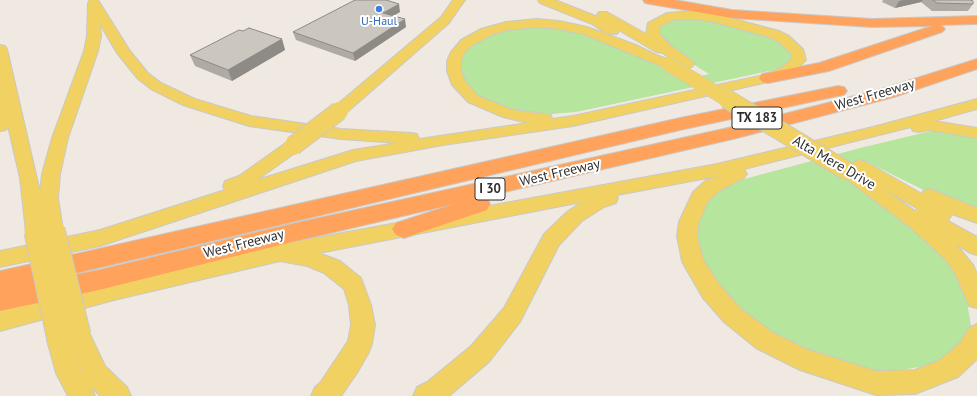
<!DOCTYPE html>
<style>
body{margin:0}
canvas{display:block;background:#efe9e1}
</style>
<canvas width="977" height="396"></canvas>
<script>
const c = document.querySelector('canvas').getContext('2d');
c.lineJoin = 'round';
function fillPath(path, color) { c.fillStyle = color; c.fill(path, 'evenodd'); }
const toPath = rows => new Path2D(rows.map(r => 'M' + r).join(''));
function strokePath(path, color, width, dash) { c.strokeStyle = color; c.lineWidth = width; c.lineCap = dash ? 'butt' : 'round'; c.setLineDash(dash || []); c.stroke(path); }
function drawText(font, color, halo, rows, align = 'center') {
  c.font = font + ' "PT Sans",sans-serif'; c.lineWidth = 4; c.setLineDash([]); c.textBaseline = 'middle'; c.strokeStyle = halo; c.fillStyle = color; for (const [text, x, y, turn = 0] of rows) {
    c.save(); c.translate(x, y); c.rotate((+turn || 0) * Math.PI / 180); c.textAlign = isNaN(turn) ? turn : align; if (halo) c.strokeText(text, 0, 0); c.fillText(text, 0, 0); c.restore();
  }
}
fillPath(toPath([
 [672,18,705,18,769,34,793,53,792,62,783,68,576,112,552,114,518,112,488,102,474,93,461,81,458,61,469,44,492,32,535,25,562,27,590,35,633,52,684,80,709,74,670,50,657,32,658,25],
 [931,131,945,131,977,137,977,213,958,207,867,162,839,174,904,217,940,250,965,290,971,326,958,348,932,365,888,372,845,368,765,333,730,302,709,275,696,245,694,229,699,213,716,193,737,181,860,148]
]), '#b6e59e');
const major = toPath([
 [90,0,98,0,130,51,148,73,161,83,195,99,251,116,341,129,411,133,417,134,419,139,528,123,503,117,468,102,452,85,447,71,447,61,451,52,461,40,481,29,506,22,537,19,559,21,587,27,636,45,656,55,673,61,675,64,673,67,668,68,663,67,583,34,559,29,537,27,507,30,491,35,471,46,464,53,461,61,461,71,466,83,478,96,513,110,551,115,552,119,573,116,764,75,781,68,792,59,791,53,779,42,769,37,714,22,693,19,673,20,659,27,659,33,670,45,692,61,694,64,692,67,687,68,682,67,663,53,656,52,617,29,619,31,617,34,607,34,592,24,540,3,538,0,555,0,598,17,597,15,599,12,607,12,646,34,648,23,667,13,693,11,715,14,779,31,789,36,803,49,806,60,791,74,768,82,573,126,443,145,356,161,100,246,0,267,0,251,100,230,225,190,223,186,225,181,239,176,287,142,293,141,299,142,302,146,299,150,257,180,353,150,398,143,341,139,249,126,183,105,151,89,138,79,117,53,100,24,101,36,98,51,68,138,60,174,58,198,63,230,60,235,53,238,45,234,43,237,36,240,29,237,26,232,20,178,8,126,6,130,0,131,0,45,5,46,7,49,40,192,42,174,52,138,84,51,87,36,88,3,90,0],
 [453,0,465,0,449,23,345,114,339,116,333,114,331,111,333,108,441,17,453,0],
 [977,99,977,109,934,121,977,128,977,138,929,130,919,132,913,131,911,127,744,169,747,174,744,178,719,191,708,201,699,222,697,236,703,259,719,284,740,308,772,332,806,349,876,371,915,370,940,360,960,343,969,328,977,324,977,359,958,377,915,394,876,395,800,370,756,348,724,322,703,298,685,267,682,261,677,236,679,222,693,192,705,181,718,176,617,195,618,198,616,203,604,207,582,221,559,245,520,322,489,362,449,396,413,396,417,387,427,382,471,346,504,308,544,234,568,211,582,202,319,253,340,261,361,278,371,305,375,325,372,344,369,352,357,373,341,396,311,396,315,387,320,383,348,341,351,325,349,305,344,289,324,273,307,266,280,261,114,300,0,331,0,311,114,282,277,245,717,164,873,127,977,99],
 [860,160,866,162,922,194,923,191,930,189,977,208,977,223,952,214,948,221,977,237,977,255,970,253,956,244,973,265,977,274,977,308,969,306,956,275,946,260,911,228,841,175,838,171,841,167,847,165,851,166,854,162,860,160],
 [884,189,918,209,915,211,884,189],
 [79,324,87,328,105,366,127,387,131,396,100,396,91,386,95,396,68,396,56,373,47,340,51,332,59,329,68,333,71,328,79,324],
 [77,359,83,374,80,368,77,359]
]);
const highway = toPath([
 [643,0,675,0,732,10,872,19,977,16,977,24,941,25,945,29,942,32,829,71,768,83,762,82,759,78,762,74,819,63,932,26,872,27,732,18,650,4,645,3,643,0],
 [977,59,977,69,894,97,737,138,483,197,487,198,490,204,487,210,404,238,396,235,392,229,396,223,454,204,296,241,99,290,0,311,0,271,680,118,838,86,844,87,847,91,844,95,838,96,680,130,43,281,99,270,296,223,737,126,882,89,977,59]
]);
strokePath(major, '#c9c9c9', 2);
strokePath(highway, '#c9c9c9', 2);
fillPath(major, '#f2d163');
fillPath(highway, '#ffa35c');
const majorBridgeFar2 = toPath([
 [668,64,728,100]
]);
const majorBridgeFar1 = toPath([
 [727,99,847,171],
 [293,146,339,111]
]);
const majorBridge = toPath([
 [53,230,79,335],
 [36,232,59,340]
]);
strokePath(majorBridgeFar2, '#c9c9c9', 15, []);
strokePath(majorBridgeFar1, '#c9c9c9', 20, []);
strokePath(majorBridge, '#c9c9c9', 25, []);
strokePath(majorBridgeFar2, '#f2d163', 14);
strokePath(majorBridgeFar1, '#f2d163', 18);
strokePath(majorBridge, '#f2d163', 23);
fillPath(toPath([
 [883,0,970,0,973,4,968,11,932,11,921,2,895,8,882,2],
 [400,12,393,16,406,27,355,61,296,40,293,32],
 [243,31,282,39,285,50,232,81,195,66,190,55]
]), '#afaba4');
fillPath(toPath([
 [903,0,923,0,921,2,895,8,899,1],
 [399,4,400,12,384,21,383,13],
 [405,19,406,27,355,61,353,53],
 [282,39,285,50,232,81,228,70]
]), '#8e8b86');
const building = toPath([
 [355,0,386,0,399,4,383,13,405,19,353,53,293,32,355,0],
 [933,0,970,0,973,1,973,4,937,3,933,0],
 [249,28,282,39,228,70,190,55,239,30,243,31,249,28]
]);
fillPath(building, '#cbc7bf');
strokePath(building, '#8e8b86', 1);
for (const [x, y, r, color] of [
 [379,9,4,"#3f7fe0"]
]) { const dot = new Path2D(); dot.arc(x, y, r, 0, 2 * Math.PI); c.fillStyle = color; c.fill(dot); strokePath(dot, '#fff', 1.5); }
drawText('12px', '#366cbe', '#fff', [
 ["U-Haul",379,22]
]);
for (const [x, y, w] of [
 [757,118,50],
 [490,189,30]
]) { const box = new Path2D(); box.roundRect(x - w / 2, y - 11, w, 22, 3); c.fillStyle = '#fff'; c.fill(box); strokePath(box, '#2e2e2e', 1); }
drawText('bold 13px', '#2e2e2e', null, [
 ["TX 183",757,118],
 ["I 30",490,189]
]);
drawText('14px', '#2e2e2e', '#fff', [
 ["West Freeway",875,95,-16],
 ["Alta Mere Drive",834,163,30],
 ["West Freeway",560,173,-13],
 ["West Freeway",244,244,-14]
]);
</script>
